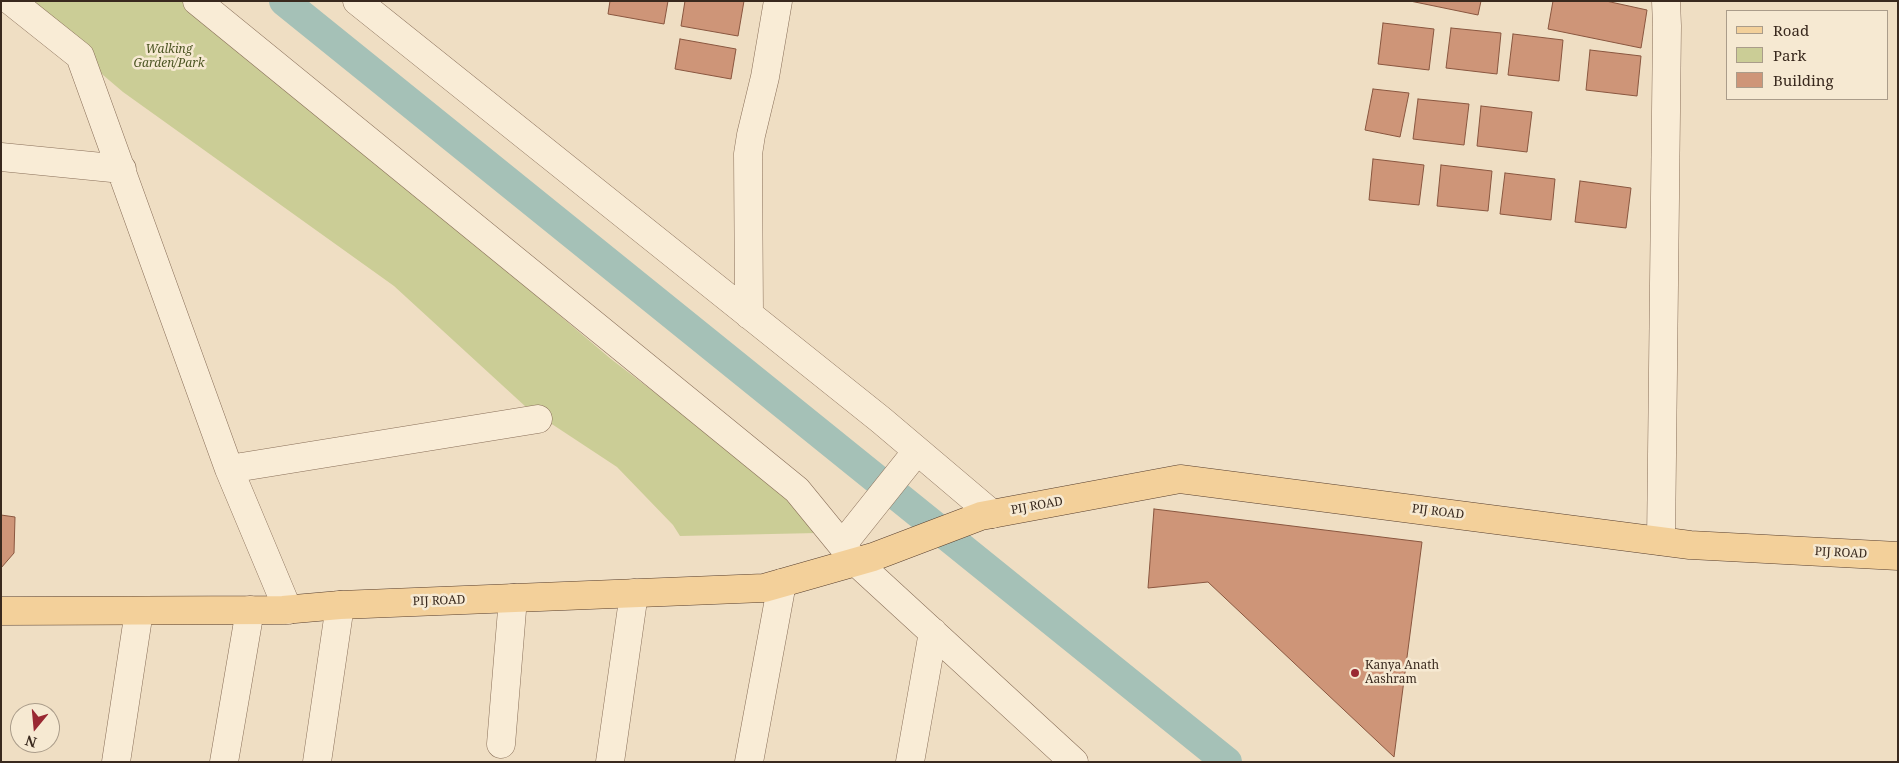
<!DOCTYPE html>
<style>
body{margin:0}
#map{position:relative;width:1899px;height:763px;overflow:hidden;background:#efdec3;font-family:"Noto Serif",serif}
canvas{display:block}
.frame{position:absolute;inset:0;border:2px solid #39291e;pointer-events:none}
.legend{position:absolute;left:1726px;top:10px;width:162px;height:90px;box-sizing:border-box;background:#f6e9d2;border:1px solid #aa9c8a;margin:0;padding:6px 9px;list-style:none;font-size:15px;color:#39291e}
.legend li{display:flex;align-items:center;gap:10px;height:25px}
.legend b{width:25px;border:1px solid #aa9c8a}
.north{position:absolute;left:10px;top:703px;width:50px;height:50px;box-sizing:border-box;background:#f6e9d2;border:1px solid #aa9c8a;border-radius:50%;rotate:197deg;font-size:14px;font-weight:700;line-height:20px;text-align:center;color:#39291e}
.north::after{content:'';display:block;margin:auto;width:18px;height:22px;background:#992832;clip-path:polygon(50% 0,100% 100%,50% 72%,0 100%)}
</style>
<div id="map">
<canvas width="1899" height="763"></canvas>
<div class="frame"></div>
<ul class="legend">
<li><b style="height:6px;background:#f3d09a"></b>Road</li>
<li><b style="height:14px;background:#cbcd96"></b>Park</li>
<li><b style="height:14px;background:#ce9578"></b>Building</li>
</ul>
<div class="north">N</div>
</div>
<script>
const c = document.querySelector('canvas').getContext('2d');
c.lineJoin = 'round';
function fillPath(path, color) { c.fillStyle = color; c.fill(path, 'evenodd'); }
const toPath = rows => new Path2D(rows.map(r => 'M' + r).join(''));
function strokePath(path, color, width, dash) { c.strokeStyle = color; c.lineWidth = width; c.lineCap = dash ? 'butt' : 'round'; c.setLineDash(dash || []); c.stroke(path); }
function drawText(font, color, halo, rows, align = 'center') {
  c.font = font + ' "Noto Serif",serif'; c.lineWidth = 5; c.setLineDash([]); c.textBaseline = 'middle'; c.strokeStyle = halo; c.fillStyle = color; for (const [text, x, y, turn = 0] of rows) {
    c.save(); c.translate(x, y); c.rotate((+turn || 0) * Math.PI / 180); c.textAlign = isNaN(turn) ? turn : align; if (halo) c.strokeText(text, 0, 0); c.fillText(text, 0, 0); c.restore();
  }
}
fillPath(toPath([
 [16,1,187,1,228,34,611,359,791,497,817,533,680,536,673,525,617,467,526,407,394,286,123,92]
]), '#cbcd96');
strokePath(toPath([
 [284,1,1227,762]
]), '#a5c1b7', 30);
const building = toPath([
 [610,1,668,1,664,24,608,14,610,1],
 [685,1,744,1,738,36,681,26,685,1],
 [1410,1,1481,1,1478,15,1410,1],
 [1553,1,1606,1,1647,10,1641,48,1548,29,1553,1],
 [1383,23,1434,29,1429,70,1378,64,1383,23],
 [1451,28,1501,33,1497,74,1446,68,1451,28],
 [1513,34,1563,40,1559,81,1508,75,1513,34],
 [680,39,736,49,731,79,675,69,680,39],
 [1590,50,1641,56,1637,96,1586,90,1590,50],
 [1373,89,1409,93,1400,137,1365,130,1373,89],
 [1418,99,1469,104,1464,145,1413,139,1418,99],
 [1481,106,1532,112,1527,152,1477,146,1481,106],
 [1373,159,1424,165,1419,205,1369,200,1373,159],
 [1441,165,1492,171,1488,211,1437,206,1441,165],
 [1505,173,1555,179,1551,220,1500,214,1505,173],
 [1580,181,1631,188,1626,228,1575,222,1580,181],
 [1154,509,1422,542,1394,757,1208,582,1148,588,1154,509],
 [1,515,15,517,14,553,1,568,1,515]
]);
fillPath(building, '#ce9578');
strokePath(building, '#89563f', 1);
const minor = toPath([
 [11,1,80,56,229,469,288,610],
 [197,1,797,490,855,561,1074,762],
 [357,1,881,420,992,514],
 [1,157,122,169],
 [749,315,748,154,751,135,765,77,778,1],
 [229,469,538,419],
 [1661,541,1667,26,1666,1],
 [842,545,917,451],
 [501,744,513,598],
 [116,762,139,611],
 [224,762,250,610],
 [317,762,340,605],
 [610,762,634,593],
 [749,762,782,583],
 [910,762,933,632]
]);
const major = toPath([
 [1,611,283,610,340,605,764,588,873,557,981,516,1180,479,1690,545,1898,556]
]);
strokePath(minor, '#896f59', 29);
strokePath(major, '#573e2e', 29);
strokePath(minor, '#f9ecd6', 28);
strokePath(major, '#f3d09a', 28);
for (const [x, y, r, color] of [
 [1355,673,5,"#992832"]
]) { const dot = new Path2D(); dot.arc(x, y, r, 0, 2 * Math.PI); c.fillStyle = color; c.fill(dot); strokePath(dot, '#f6e9d2', 2); }
drawText('italic 12px', '#4d5624', '#f6e9d2', [
 ["Walking",169,50],
 ["Garden/Park",169,64]
]);
drawText('12px', '#39291e', '#f6e9d2', [
 ["PIJ ROAD",1037,506,-10],
 ["PIJ ROAD",1438,512,7],
 ["PIJ ROAD",1841,553,3],
 ["PIJ ROAD",439,601,-2]
]);
drawText('12px', '#39291e', '#f6e9d2', [
 ["Kanya Anath",1365,666],
 ["Aashram",1365,680]
], 'left');
</script>
